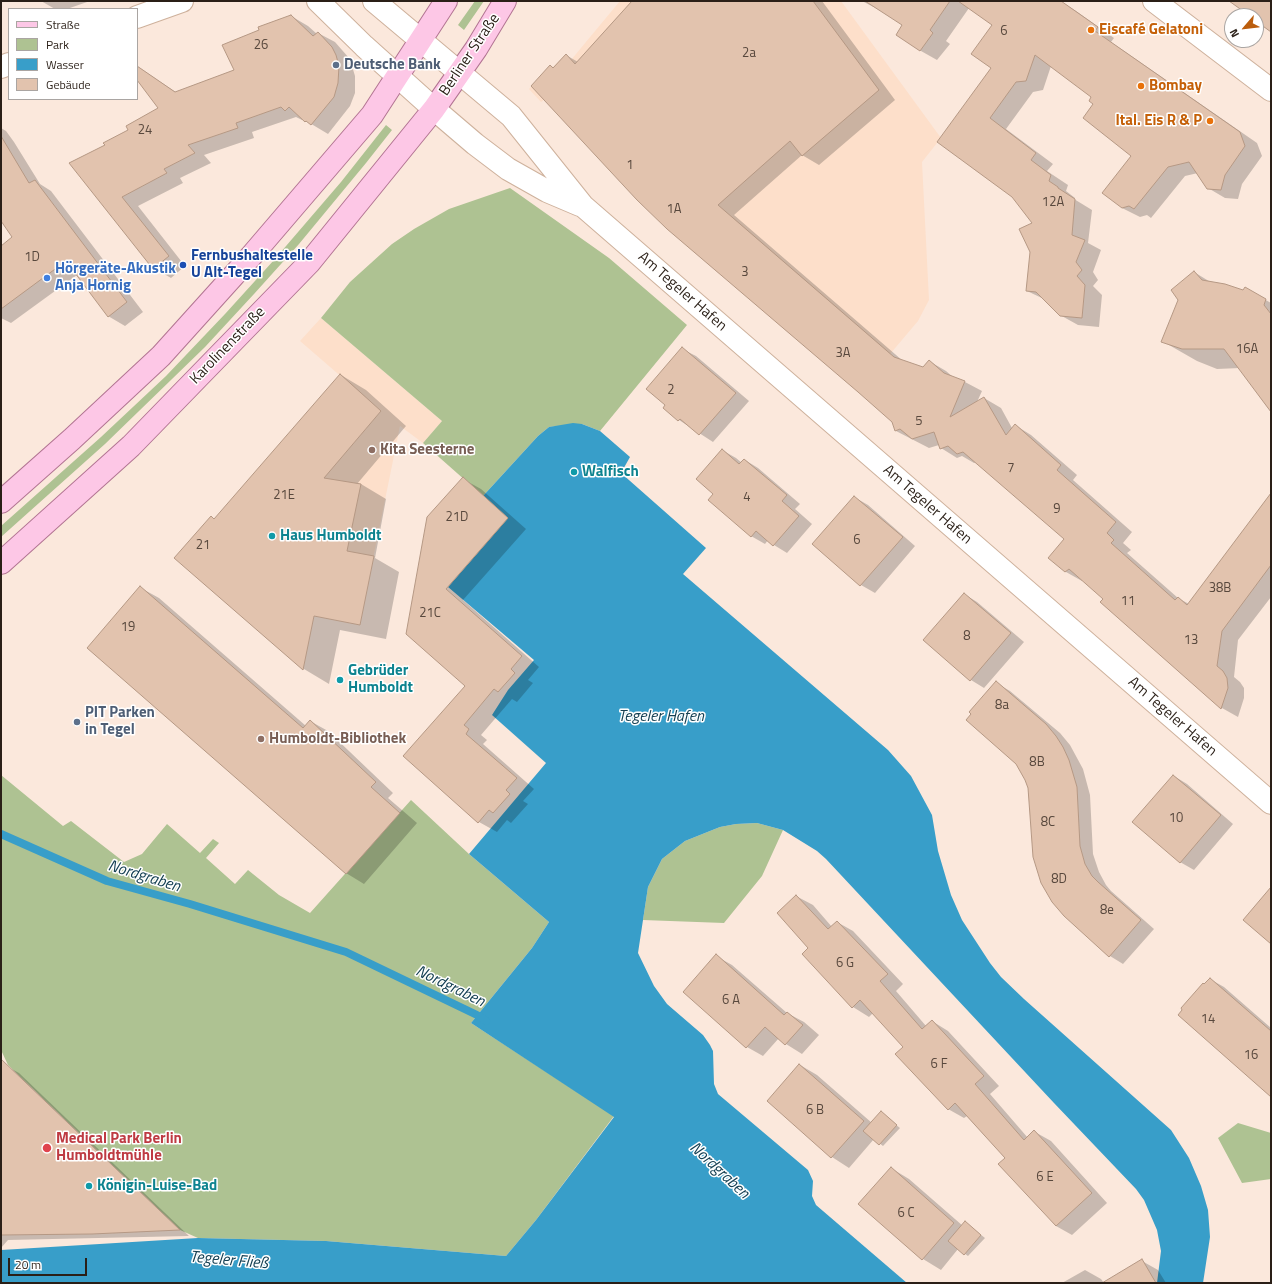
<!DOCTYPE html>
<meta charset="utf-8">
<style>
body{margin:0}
#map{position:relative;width:1272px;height:1284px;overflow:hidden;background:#fbe8dc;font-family:"Titillium Web",sans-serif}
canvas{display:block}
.frame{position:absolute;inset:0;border:2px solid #2a1f17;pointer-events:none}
.legend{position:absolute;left:8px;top:8px;width:130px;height:92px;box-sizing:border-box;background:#fff;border:1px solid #aaa5a2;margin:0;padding:5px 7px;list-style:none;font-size:12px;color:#2a1f17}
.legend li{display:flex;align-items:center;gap:8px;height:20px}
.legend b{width:20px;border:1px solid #aaa5a2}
.north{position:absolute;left:1224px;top:8px;width:40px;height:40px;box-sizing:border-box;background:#fff;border:1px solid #aaa5a2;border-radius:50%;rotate:242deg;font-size:11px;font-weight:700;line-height:16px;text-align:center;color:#2a1f17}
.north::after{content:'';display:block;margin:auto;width:14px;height:18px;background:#bb5d0d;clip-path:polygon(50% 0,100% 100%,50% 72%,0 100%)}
.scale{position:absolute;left:8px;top:1258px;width:79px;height:18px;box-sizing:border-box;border:2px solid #2a1f17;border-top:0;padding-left:5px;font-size:12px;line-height:14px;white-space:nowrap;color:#2a1f17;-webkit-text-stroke:3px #fff;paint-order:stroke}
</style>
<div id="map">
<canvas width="1272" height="1284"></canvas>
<div class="frame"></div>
<ul class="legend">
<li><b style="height:5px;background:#fdc7e6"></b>Straße</li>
<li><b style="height:11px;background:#aec292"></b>Park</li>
<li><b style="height:11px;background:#389ec9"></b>Wasser</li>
<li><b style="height:11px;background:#e2c3ae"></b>Gebäude</li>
</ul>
<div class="north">N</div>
<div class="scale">20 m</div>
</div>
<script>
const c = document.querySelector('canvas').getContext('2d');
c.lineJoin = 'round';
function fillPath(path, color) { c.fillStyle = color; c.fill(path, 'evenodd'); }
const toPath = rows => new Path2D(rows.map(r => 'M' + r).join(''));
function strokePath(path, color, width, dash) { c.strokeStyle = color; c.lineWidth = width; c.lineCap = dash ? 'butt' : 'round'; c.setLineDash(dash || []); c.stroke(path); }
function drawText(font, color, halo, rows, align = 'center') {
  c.font = font + ' "Titillium Web",sans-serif'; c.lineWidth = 3; c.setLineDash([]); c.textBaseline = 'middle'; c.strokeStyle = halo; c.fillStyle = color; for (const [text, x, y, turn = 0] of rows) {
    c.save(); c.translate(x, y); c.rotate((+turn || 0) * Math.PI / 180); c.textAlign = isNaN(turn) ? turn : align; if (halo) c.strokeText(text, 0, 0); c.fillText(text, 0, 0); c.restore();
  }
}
fillPath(toPath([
 [620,1,841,1,941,138,922,162,929,300,918,321,858,392,667,229,544,100,541,102,529,89,550,65,553,67,566,54,571,60],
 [321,318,442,421,423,443,400,426,371,569,286,521,381,411,300,341]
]), '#fddfca');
fillPath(toPath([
 [475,1,484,1,464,30,458,25],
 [386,125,392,130,366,163,299,244,254,294,205,347,105,444,1,537,1,526,101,437,166,376,225,314,274,260,341,182],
 [510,188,609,258,687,325,600,431,582,424,549,427,538,436,483,496,423,443,442,421,321,318,350,282,392,244,414,229,449,209],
 [1,775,63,826,71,821,124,862,142,854,167,824,200,853,213,839,219,843,206,858,235,884,248,870,279,895,310,913,411,800,469,854,549,922,532,948,471,1023,614,1116,536,1220,506,1256,326,1241,198,1238,180,1230,8,1065,1,1050],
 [757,823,783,830,762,876,724,923,643,920,648,887,662,859,685,841,720,827,736,824],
 [1238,1123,1271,1133,1271,1179,1242,1183,1218,1138]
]), '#aec292');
fillPath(toPath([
 [573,423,582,424,600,431,630,457,621,473,706,548,683,574,888,750,911,776,932,815,938,851,951,895,962,920,990,963,1001,977,1024,999,1171,1130,1189,1158,1201,1186,1208,1210,1210,1237,1203,1283,1157,1283,1161,1251,1157,1230,1144,1200,1136,1189,1054,1103,826,859,817,851,783,830,757,823,736,824,720,827,685,841,662,859,648,887,638,953,654,986,667,1004,703,1035,710,1045,713,1051,714,1084,718,1094,808,1170,813,1181,812,1196,816,1205,907,1283,1,1283,1,1250,198,1238,326,1241,506,1256,536,1220,614,1117,471,1023,532,948,549,922,469,854,546,763,492,715,508,690,534,660,448,587,508,518,483,496,538,436,549,427]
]), '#389ec9');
fillPath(toPath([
 [41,1,90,1,67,9,55,9],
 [633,1,822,1,895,100,819,165,802,155,734,215,903,361,923,369,929,361,946,371,953,377,965,382,982,391,977,402,984,398,1001,408,1012,428,1015,425,1031,435,1077,475,1073,480,1132,532,1123,543,1131,550,1127,553,1178,598,1189,604,1271,495,1271,597,1238,640,1234,677,1240,682,1244,688,1244,698,1238,717,1222,708,1101,601,1104,598,1083,580,1082,581,1066,572,1050,558,1066,539,977,462,974,463,962,456,957,458,941,448,939,445,929,448,896,431,893,422,551,66,554,68,566,55,578,62],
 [862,1,1060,1,1076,11,1114,38,1111,42,1257,143,1262,156,1242,184,1238,199,1225,198,1208,188,1198,173,1185,176,1151,218,1147,215,1140,217,1122,208,1133,156,1095,103,1093,97,1051,66,1043,90,1033,92,1006,129,1053,164,1047,171,1068,185,1066,191,1075,198,1074,199,1092,210,1088,243,1101,250,1093,272,1098,280,1093,286,1102,295,1099,327,1078,325,1060,315,1046,300,1027,291,1034,224,1013,196,939,142,992,67,993,25,969,8,946,41,950,44,937,60,921,51,898,34,904,25,885,13],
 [291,16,308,26,317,34,318,33,335,42,349,58,352,66,355,76,355,93,350,106,328,134,303,119,302,120,296,117,252,132,254,138,204,155,211,163,180,178,183,183,138,206,185,266,171,278,154,268,70,163,106,145,129,131,160,108,137,78,137,66,177,93,235,71,260,31],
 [1,128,6,131,14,142,40,184,51,191,143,312,125,326,108,316,77,275,11,323,1,318,1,247,14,238,1,220],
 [1194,272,1212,283,1243,291,1245,288,1271,303,1271,405,1240,368,1217,369,1197,361,1162,341],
 [682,349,696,356,749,401,713,442,679,420,666,405],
 [341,375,366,390,406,426,357,484,361,484,386,499,375,558,399,572,386,639,340,630,329,684,304,669,176,558,211,517,215,519],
 [722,450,736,458,742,463,745,460,758,468,800,504,795,509,812,524,787,553,774,545,768,540,765,544,751,536,715,494],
 [463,479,481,489,526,529,463,600,539,667,528,680,533,683,517,702,512,699,481,735,487,740,483,744,534,789,523,801,528,804,511,823,507,820,497,832,479,822,404,756,466,686,407,633],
 [854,497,868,505,915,546,875,593,861,585,813,544],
 [141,588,159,598,306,726,310,721,328,731,393,793,388,798,417,823,364,884,346,873],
 [964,594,977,602,1024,642,984,688,971,680],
 [996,683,1010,691,1060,733,1070,745,1083,769,1090,795,1093,854,1099,872,1106,885,1111,891,1154,929,1123,964,1110,956,1065,916,1029,788],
 [1174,776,1187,784,1233,824,1194,870,1180,862],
 [796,896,813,905,832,927,837,922,853,931,903,984,896,991,926,1026,932,1021,948,1031,999,1086,990,1094,1028,1138,1035,1132,1051,1141,1107,1203,1072,1235,1056,1226,1006,1158,967,1116,964,1118,948,1109,904,1047,873,1013,869,1017,853,1007,810,948],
 [716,956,732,965,787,1013,804,1022,819,1035,802,1054,786,1044,779,1038,763,1056,747,1047,684,992],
 [1210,979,1224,987,1271,1028,1271,1096],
 [800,1065,817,1075,872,1123,881,1113,900,1128,883,1146,874,1139,849,1168,832,1157],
 [8,1067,19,1073,189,1236,8,1240,1,1248,1,1074],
 [891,1168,909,1179,963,1226,966,1223,985,1238,968,1256,958,1249,941,1270,923,1259,860,1204],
 [1142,1261,1158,1270,1166,1283,1104,1283],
 [1085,1270,1101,1279,1104,1283,1062,1283]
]), '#0003');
strokePath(toPath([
 [1,834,107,881,190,904,346,952,477,1015,486,1021]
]), '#389ec9', 8);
const building = toPath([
 [632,1,813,1,879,90,802,156,790,141,718,205,894,357,923,367,929,360,944,373,965,381,950,417,984,397,1006,435,1015,424,1061,465,1057,470,1116,522,1107,533,1114,540,1111,543,1175,600,1178,597,1187,605,1271,493,1271,565,1222,631,1217,666,1223,671,1227,678,1228,688,1221,709,1100,602,1103,599,1069,569,1065,572,1048,558,1064,539,963,452,957,454,948,446,940,449,934,432,912,439,900,429,895,431,892,422,858,392,667,229,637,200,531,86,550,65,553,68,566,54,575,64,632,1],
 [865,1,950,1,930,30,933,33,920,51,896,35,902,25,865,1],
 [958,1,1061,1,1098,27,1095,31,1240,132,1245,146,1225,175,1221,190,1207,189,1189,162,1168,167,1134,209,1129,206,1122,208,1102,193,1131,156,1083,118,1093,104,1089,101,1091,97,1035,55,1026,81,1016,82,990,118,1036,153,1031,160,1051,175,1049,181,1058,187,1058,188,1075,199,1072,235,1085,240,1076,262,1082,270,1077,276,1085,285,1082,318,1060,316,1036,292,1026,291,1030,252,1019,229,1032,223,1012,197,937,142,991,68,971,54,992,25,958,1],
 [1229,1,1271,1,1271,32,1256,21,1256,16,1250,16,1229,1],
 [291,15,313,36,318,32,332,47,336,55,339,66,338,83,334,97,311,125,306,121,305,122,289,107,285,111,281,107,236,123,238,128,188,145,195,153,164,169,167,173,122,197,169,256,153,269,69,163,105,145,103,143,128,130,126,126,158,108,137,80,137,66,175,92,234,70,222,45,259,30,258,27,291,15],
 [1,136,29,183,35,180,127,302,108,317,66,261,1,309,1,246,12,237,1,221,1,136],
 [1194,271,1202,280,1225,284,1243,290,1245,287,1266,299,1264,305,1271,314,1271,412,1224,349,1182,349,1161,342,1178,300,1171,290,1194,271],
 [682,347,736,393,699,435,680,419,678,421,663,408,665,405,646,389,682,347],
 [340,374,381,411,324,478,361,484,347,551,374,556,360,625,314,616,303,670,174,558,211,516,214,519,340,374],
 [722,449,739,464,744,459,787,495,782,501,799,516,773,546,756,531,751,537,708,500,713,494,696,479,722,449],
 [463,477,508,518,446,589,522,656,511,669,515,673,498,692,494,689,464,725,469,729,466,734,517,778,506,790,510,794,493,813,489,810,478,823,403,756,465,686,406,634,427,517,463,477],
 [854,496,903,537,860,586,812,544,854,496],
 [140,586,303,728,310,720,376,782,371,787,400,813,346,874,87,648,140,586],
 [964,593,1011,633,970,681,923,640,964,593],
 [996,681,1046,724,1056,736,1063,747,1069,760,1077,787,1080,846,1085,864,1092,876,1098,882,1141,920,1109,957,1064,916,1052,902,1041,883,1033,857,1028,788,1025,780,1016,764,966,720,971,714,969,712,996,681],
 [1173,775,1221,815,1180,863,1132,822,1173,775],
 [1271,887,1271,944,1243,920,1271,887],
 [796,895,828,929,837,921,888,974,880,981,922,1029,932,1020,984,1076,975,1084,1024,1140,1034,1130,1092,1193,1056,1226,998,1164,1005,1158,955,1103,948,1110,895,1054,903,1047,860,1000,852,1008,802,954,808,948,777,913,796,895],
 [716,954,784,1015,787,1012,803,1025,785,1045,765,1027,746,1048,683,992,716,954],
 [1210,978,1271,1031,1271,1097,1178,1015,1182,1010,1181,1008,1203,983,1204,984,1210,978],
 [1,1059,180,1230,92,1234,1,1235,1,1059],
 [799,1064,864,1121,831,1158,767,1101,799,1064],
 [881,1111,897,1125,879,1145,863,1131,881,1111],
 [891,1167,954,1223,922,1260,858,1204,891,1167],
 [965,1221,981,1235,964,1255,948,1241,965,1221],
 [1142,1259,1156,1283,1102,1283,1142,1259]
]);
fillPath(building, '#e2c3ae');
strokePath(building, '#b59884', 1);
const minor = toPath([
 [318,1,364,46,434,109,475,144,508,169,547,191,580,205],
 [374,1,511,116,583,206,1271,803],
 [1154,1,1271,90],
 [137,17,182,1],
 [1,67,9,64]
]);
const major = toPath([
 [1,502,72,439,161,356,253,254,372,115,446,1],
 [1,563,131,446,309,263,434,109,476,49,505,1]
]);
strokePath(minor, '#ceb19c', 24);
strokePath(major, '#b27492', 24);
strokePath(minor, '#fff', 22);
strokePath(major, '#fdc7e6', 22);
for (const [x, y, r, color] of [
 [1091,30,4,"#e8710a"],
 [336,65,4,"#5c6f8a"],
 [1141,86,4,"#e8710a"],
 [1210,121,4,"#e8710a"],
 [183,265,4,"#1a4fb4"],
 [47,278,4,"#3f7fe0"],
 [372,450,4,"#8d6e63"],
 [574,472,4,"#0f9aa8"],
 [272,536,4,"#0f9aa8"],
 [340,680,4,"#0f9aa8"],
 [77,722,4,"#5c6f8a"],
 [261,739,4,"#8d6e63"],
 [47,1148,5,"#e0444e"],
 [89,1186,4,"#0f9aa8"]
]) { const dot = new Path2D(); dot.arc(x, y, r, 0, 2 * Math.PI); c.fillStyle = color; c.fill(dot); strokePath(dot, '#fff', 1.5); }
drawText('13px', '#58483d', null, [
 ["6",1004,32],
 ["26",261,46],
 ["2a",749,54],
 ["24",145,131],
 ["1",630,166],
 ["12A",1053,203],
 ["1A",674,210],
 ["1D",32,258],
 ["3",745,273],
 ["16A",1247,350],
 ["3A",843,354],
 ["2",671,391],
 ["5",919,422],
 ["7",1011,469],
 ["21E",284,496],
 ["4",747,498],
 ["9",1057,510],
 ["21D",457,518],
 ["6",857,541],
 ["21",203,546],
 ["38B",1220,589],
 ["11",1128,602],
 ["21C",430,614],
 ["19",128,628],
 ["8",967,637],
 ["13",1191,641],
 ["8a",1002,706],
 ["8B",1037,763],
 ["10",1176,819],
 ["8C",1048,823],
 ["8D",1059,880],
 ["8e",1107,911],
 ["6 G",845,964],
 ["6 A",731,1001],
 ["14",1208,1020],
 ["16",1251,1056],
 ["6 F",939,1065],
 ["6 B",815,1111],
 ["6 E",1045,1178],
 ["6 C",906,1214]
]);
drawText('bold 15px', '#c56008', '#fff', [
 ["Eiscafé Gelatoni",1099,30],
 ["Bombay",1149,86],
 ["Ital. Eis R & P",1202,121,"right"]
], 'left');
drawText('15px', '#2a1f17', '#fff', [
 ["Berliner Straße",470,55,-56],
 ["Am Tegeler Hafen",682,292,41],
 ["Karolinenstraße",228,346,-46],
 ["Am Tegeler Hafen",927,505,41],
 ["Am Tegeler Hafen",1172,717,41]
]);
drawText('bold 15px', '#4e5e75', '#fff', [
 ["Deutsche Bank",344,65],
 ["PIT Parken",85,713],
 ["in Tegel",85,730]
], 'left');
drawText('bold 15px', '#164399', '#fff', [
 ["Fernbushaltestelle",191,256],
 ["U Alt-Tegel",191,273]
], 'left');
drawText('bold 15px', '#366cbe', '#fff', [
 ["Hörgeräte-Akustik",55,269],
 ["Anja Hornig",55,286]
], 'left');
drawText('bold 15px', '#785e54', '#fff', [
 ["Kita Seesterne",380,450],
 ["Humboldt-Bibliothek",269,739]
], 'left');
drawText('bold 15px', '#0d838f', '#fff', [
 ["Walfisch",582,472],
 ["Haus Humboldt",280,536],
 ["Gebrüder",348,671],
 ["Humboldt",348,688],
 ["Königin-Luise-Bad",97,1186]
], 'left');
drawText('bold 15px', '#be3a42', '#fff', [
 ["Medical Park Berlin",56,1139],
 ["Humboldtmühle",56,1156]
], 'left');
drawText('italic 16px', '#164154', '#fff', [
 ["Tegeler Hafen",661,717],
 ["Nordgraben",144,877,17],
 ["Nordgraben",450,987,26],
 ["Nordgraben",719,1171,43],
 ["Tegeler Fließ",229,1261,5]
]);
</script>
